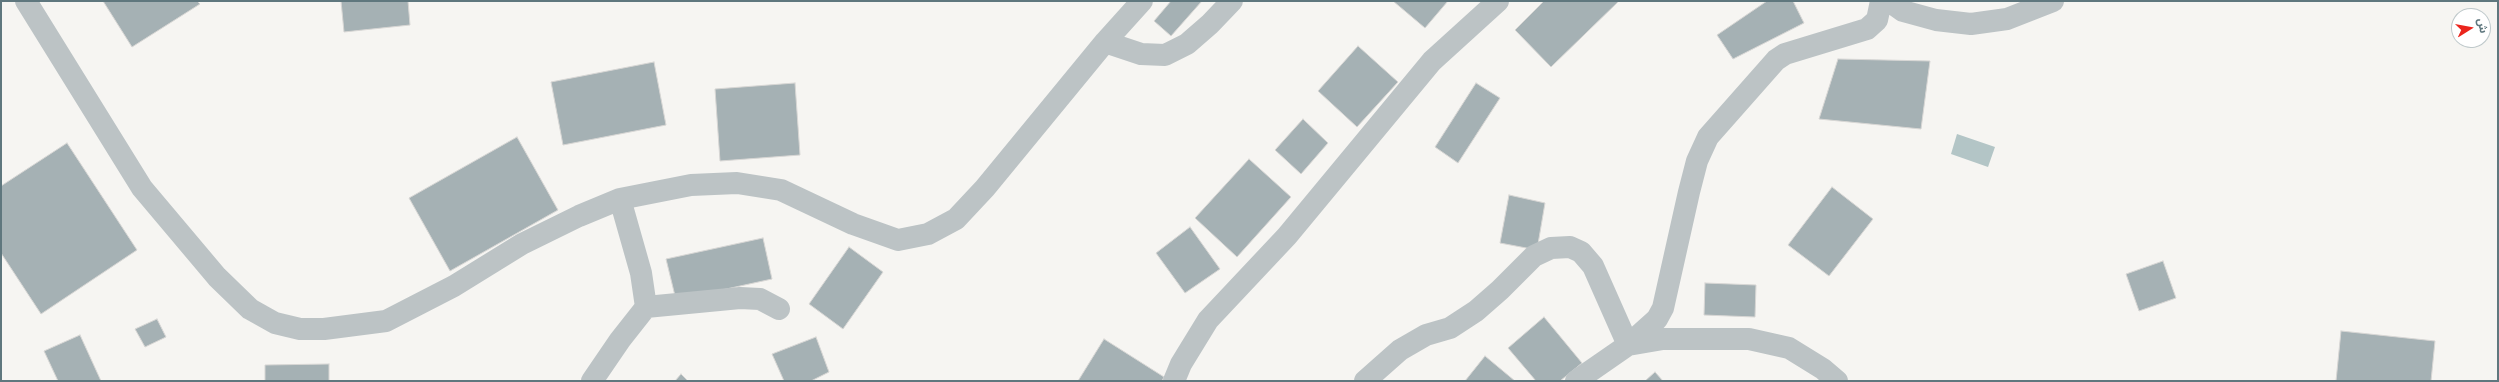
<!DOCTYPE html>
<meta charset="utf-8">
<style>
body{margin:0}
#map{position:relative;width:2499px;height:382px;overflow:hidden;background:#f6f5f2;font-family:"Alegreya Sans","Noto Sans Arabic",sans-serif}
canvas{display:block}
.frame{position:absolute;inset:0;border:2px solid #5f777e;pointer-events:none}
.north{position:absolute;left:2451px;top:8px;width:40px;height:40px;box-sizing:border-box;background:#fff;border:1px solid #bfc9cb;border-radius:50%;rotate:79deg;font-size:11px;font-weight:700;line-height:16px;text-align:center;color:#5f777e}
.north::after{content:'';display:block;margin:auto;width:14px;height:18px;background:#eb251d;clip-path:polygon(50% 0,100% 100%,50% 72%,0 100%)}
</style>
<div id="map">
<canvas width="2499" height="382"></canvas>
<div class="frame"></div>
<div class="north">ش</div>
</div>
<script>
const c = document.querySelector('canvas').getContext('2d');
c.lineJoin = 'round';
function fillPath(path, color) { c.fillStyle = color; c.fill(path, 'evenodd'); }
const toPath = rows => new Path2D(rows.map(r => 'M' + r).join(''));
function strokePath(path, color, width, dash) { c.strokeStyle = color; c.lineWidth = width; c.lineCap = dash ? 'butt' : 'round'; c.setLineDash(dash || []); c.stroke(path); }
fillPath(toPath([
 [1957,134,1995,147,1988,167,1951,154]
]), '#b3c5c6');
const building = toPath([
 [103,1,197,1,200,4,132,47,103,1],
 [341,1,408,1,410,25,344,32,341,1],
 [1171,1,1202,1,1171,36,1154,21,1171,1],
 [1393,1,1448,1,1425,28,1393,1],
 [1544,1,1619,1,1551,67,1515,30,1544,1],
 [1767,1,1793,1,1804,23,1733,59,1717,35,1767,1],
 [1358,46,1398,82,1357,127,1318,91,1358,46],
 [1838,59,1930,61,1921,129,1819,119,1838,59],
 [654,62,666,125,563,145,551,82,654,62],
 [795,83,800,155,720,161,715,89,795,83],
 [1476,83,1500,98,1458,163,1435,147,1476,83],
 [1303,119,1328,143,1301,174,1275,150,1303,119],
 [517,137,558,210,450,271,409,198,517,137],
 [67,143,137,250,41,314,1,253,1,186,67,143],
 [1249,159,1291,197,1237,257,1195,218,1249,159],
 [1832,187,1873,219,1829,276,1788,245,1832,187],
 [1509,195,1545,203,1537,250,1500,243,1509,195],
 [1190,227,1220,269,1185,293,1156,253,1190,227],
 [763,238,772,279,676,300,666,259,763,238],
 [849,247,883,272,843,329,809,304,849,247],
 [2163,261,2176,298,2139,311,2126,274,2163,261],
 [1705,283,1756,285,1755,317,1704,315,1705,283],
 [1544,317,1582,363,1560,381,1536,381,1508,348,1544,317],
 [157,319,166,337,145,347,135,329,157,319],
 [2341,331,2435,341,2431,381,2336,381,2341,331],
 [80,335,101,381,58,381,44,351,80,335],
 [816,337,829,372,811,381,784,381,772,354,816,337],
 [1104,339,1164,377,1162,381,1078,381,1104,339],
 [1485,356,1515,381,1465,381,1485,356],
 [329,364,329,381,265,381,265,365,329,364],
 [1655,372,1663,381,1645,381,1655,372],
 [681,374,688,381,675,381,681,374]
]);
fillPath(building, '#a5b1b4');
strokePath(building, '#d7d6d4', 1);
strokePath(toPath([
 [26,1,142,188,217,277,250,309,275,323,300,329,324,329,386,321,454,286,522,244,579,216,620,199,691,185,737,183,781,190,853,224,898,240,928,234,956,219,985,188,1105,42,1142,1],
 [1889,1,1903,11,1936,20,1971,24,2007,19,2053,1],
 [1105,42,1141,54,1165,55,1187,44,1210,24,1232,1],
 [646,307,740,298,760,299,779,309],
 [1628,345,1663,339,1749,339,1789,348,1823,369,1837,381],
 [592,381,620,340,646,307,641,273,620,199],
 [1174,381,1181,364,1208,320,1287,236,1432,61,1498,1],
 [1365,381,1400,350,1426,335,1450,328,1476,311,1500,290,1534,256,1551,248,1570,247,1581,252,1593,266,1628,345],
 [1576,381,1628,345,1657,319,1663,308,1689,192,1697,161,1708,137,1776,60,1785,54,1867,29,1877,20,1881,1]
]), '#bcc3c5', 22);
</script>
